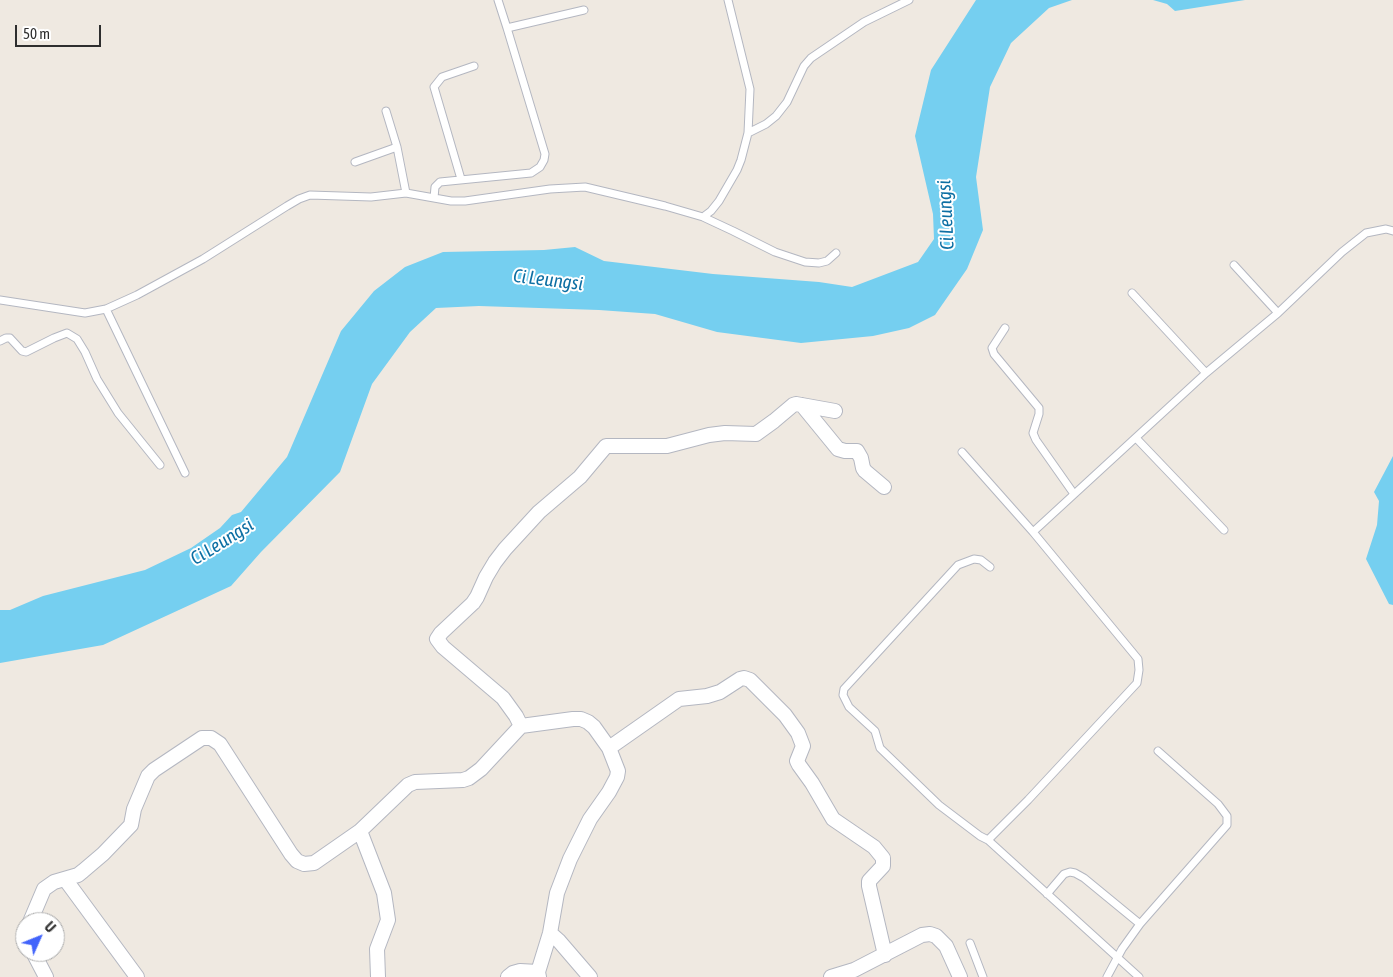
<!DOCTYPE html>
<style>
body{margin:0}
#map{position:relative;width:1393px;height:977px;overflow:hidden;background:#efe9e1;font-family:"Asap Condensed",sans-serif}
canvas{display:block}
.north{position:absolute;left:15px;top:912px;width:50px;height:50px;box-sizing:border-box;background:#fff;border:1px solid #ababab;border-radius:50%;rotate:46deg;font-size:14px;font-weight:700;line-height:20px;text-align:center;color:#2e2e2e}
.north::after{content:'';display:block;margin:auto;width:18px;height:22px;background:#4264fb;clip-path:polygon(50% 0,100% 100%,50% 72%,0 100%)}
.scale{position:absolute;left:15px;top:25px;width:86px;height:22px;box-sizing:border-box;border:2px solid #2e2e2e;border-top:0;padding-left:6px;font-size:15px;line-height:18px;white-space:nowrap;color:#2e2e2e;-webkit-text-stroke:4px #fff;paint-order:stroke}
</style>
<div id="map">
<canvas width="1393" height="977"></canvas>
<div class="north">U</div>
<div class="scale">50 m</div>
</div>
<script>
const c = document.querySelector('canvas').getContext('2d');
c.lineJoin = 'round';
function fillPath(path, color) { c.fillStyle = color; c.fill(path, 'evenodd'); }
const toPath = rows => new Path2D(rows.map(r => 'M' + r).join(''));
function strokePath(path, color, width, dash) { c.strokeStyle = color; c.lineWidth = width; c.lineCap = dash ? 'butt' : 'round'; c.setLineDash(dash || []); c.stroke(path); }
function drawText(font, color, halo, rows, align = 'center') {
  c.font = font + ' "Asap Condensed",sans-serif'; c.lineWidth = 4; c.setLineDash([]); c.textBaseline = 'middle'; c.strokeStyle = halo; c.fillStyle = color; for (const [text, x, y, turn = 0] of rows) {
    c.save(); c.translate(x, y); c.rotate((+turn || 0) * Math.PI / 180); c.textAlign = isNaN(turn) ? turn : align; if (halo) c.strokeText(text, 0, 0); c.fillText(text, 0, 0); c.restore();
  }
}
fillPath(toPath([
 [976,0,1072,0,1049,8,1011,43,990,87,976,177,983,230,967,269,935,315,909,328,873,336,801,343,717,332,655,314,599,310,479,306,436,308,410,332,372,384,340,472,261,552,231,586,103,645,0,663,0,610,10,610,43,596,145,570,191,548,220,528,232,515,241,512,287,457,341,331,374,291,405,267,443,252,544,250,575,247,604,261,713,274,819,282,852,287,918,262,934,239,933,214,915,136,931,70],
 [1153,0,1245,0,1175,11,1167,4],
 [1393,456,1393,605,1389,604,1366,559,1377,525,1379,501,1374,492]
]), '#75cff0');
const service = toPath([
 [498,0,507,28,584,10],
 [386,111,397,147,406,193],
 [748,133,766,124,776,116,787,102,804,66,811,58,864,22,909,0],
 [355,162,397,147],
 [461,179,434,87,442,77,474,66],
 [434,198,435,187,440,182,531,173,540,167,544,160,545,154,507,28],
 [703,217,733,231,775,252,805,262,819,263,827,261,836,253],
 [1234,265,1278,313],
 [1132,293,1206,373],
 [0,300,85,313,106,309,137,295,203,259,287,206,299,199,310,195,371,197,406,193,451,201,465,201,550,189,585,187,665,206,703,217,711,211,719,201,737,170,741,160,748,133,750,89,728,0],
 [106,309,185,473],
 [1005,328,992,348,994,354,1039,408,1039,414,1033,433,1036,440,1074,494],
 [0,341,6,338,10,338,22,351,26,352,54,338,67,333,77,339,85,352,97,379,118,413,160,465],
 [1136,438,1224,530],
 [962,452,1033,532],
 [988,840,980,836,939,805,880,748,875,731,849,707,843,695,844,689,958,565,974,559,981,560,990,567],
 [1047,894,1064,874,1070,872,1075,873,1084,878,1140,924],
 [970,943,983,977],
 [1107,977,1122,949,1140,924,1227,825,1227,816,1218,804,1158,751],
 [1139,977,988,840,1028,800,1137,683,1139,670,1138,659,1033,532,1206,373,1278,313,1342,252,1366,233,1386,229,1393,231]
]);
const minor = toPath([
 [802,405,838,449,845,451,857,451,861,458,863,468,865,471,884,487],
 [521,726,573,719,581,719,588,722,594,727,609,748,618,771,617,777,609,792,590,819,570,859,557,893,550,933,538,972,539,977],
 [609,748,679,699,707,696,720,692,740,679,744,678,750,680,785,715,798,733,803,746,797,761,799,765,812,783,833,819,874,847,883,858,883,866,869,881,869,886,885,955],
 [360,831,384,893,388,920,377,949,378,977],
 [65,879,137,977],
 [30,922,44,889,54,882,78,875,83,871,103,854,131,825,134,809,148,776,154,770,202,738,211,738,220,744,291,854,297,861,304,864,314,863,360,831,408,785,415,782,463,780,469,778,481,769,521,726,516,716,503,698,443,647,437,639,441,633,473,603,477,597,486,577,495,562,505,549,539,512,580,477,606,446,667,446,709,435,725,433,756,434,774,421,793,405,796,404,835,411],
 [550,933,559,941,590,977],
 [33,952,46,977],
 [508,977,513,973,520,971,538,972],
 [831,977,854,970,922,935,930,934,936,936,946,946,960,977]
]);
strokePath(service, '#b4b7c1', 9);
strokePath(minor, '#b4b7c1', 16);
strokePath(service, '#fff', 7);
strokePath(minor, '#fff', 14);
drawText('italic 19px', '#0d6fa3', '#fff', [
 ["Ci Leungsi",946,215,-93],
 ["Ci Leungsi",548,280,7],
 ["Ci Leungsi",222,542,-32]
]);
</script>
